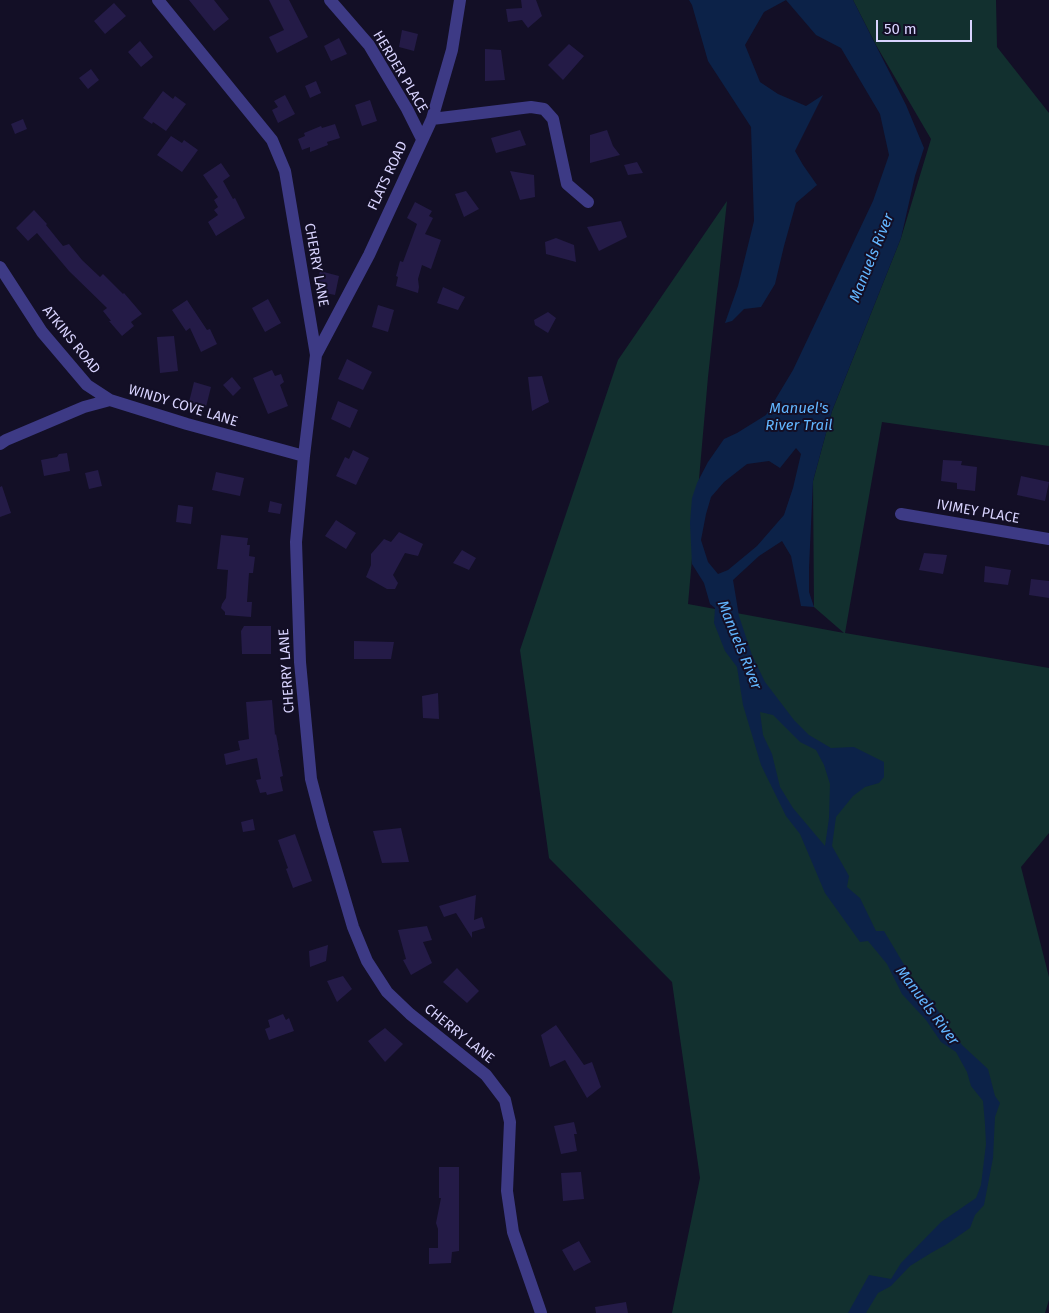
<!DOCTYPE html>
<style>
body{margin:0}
#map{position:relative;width:1049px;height:1313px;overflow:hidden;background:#130f26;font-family:"Fira Sans",sans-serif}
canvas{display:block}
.scale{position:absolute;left:876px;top:20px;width:96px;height:22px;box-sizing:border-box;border:2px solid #d9d4ff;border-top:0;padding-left:6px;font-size:15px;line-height:18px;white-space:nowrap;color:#d9d4ff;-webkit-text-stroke:4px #130f26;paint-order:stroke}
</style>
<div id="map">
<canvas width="1049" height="1313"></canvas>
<div class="scale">50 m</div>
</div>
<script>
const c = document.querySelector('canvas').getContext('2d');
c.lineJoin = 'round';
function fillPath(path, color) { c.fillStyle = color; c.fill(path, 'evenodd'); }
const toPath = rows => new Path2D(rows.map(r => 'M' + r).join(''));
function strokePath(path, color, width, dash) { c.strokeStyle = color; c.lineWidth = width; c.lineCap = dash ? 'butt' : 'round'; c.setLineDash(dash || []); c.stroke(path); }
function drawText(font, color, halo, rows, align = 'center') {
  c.font = font + ' "Fira Sans",sans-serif'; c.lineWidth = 4; c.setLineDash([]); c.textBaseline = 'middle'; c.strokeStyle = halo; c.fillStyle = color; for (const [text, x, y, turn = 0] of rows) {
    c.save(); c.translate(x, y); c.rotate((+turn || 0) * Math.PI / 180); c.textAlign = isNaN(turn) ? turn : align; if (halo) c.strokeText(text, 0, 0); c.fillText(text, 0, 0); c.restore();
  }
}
fillPath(toPath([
 [853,0,996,0,997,47,1049,113,1049,446,882,422,845,633,1049,668,1049,833,1021,867,1049,977,1049,1300,1045,1313,672,1313,700,1178,672,982,549,858,520,650,618,360,727,201,708,377,688,604,844,633,814,607,813,481,832,411,901,238,931,139,876,45]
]), '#12302f');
fillPath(toPath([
 [689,0,786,0,764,12,745,45,760,82,778,94,806,106,823,95,795,151,803,165,817,185,796,203,784,246,775,284,761,307,744,309,732,321,725,323,738,286,754,221,751,127,708,61,692,5],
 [786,0,853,0,906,105,924,148,915,176,901,238,832,411,813,481,809,568,809,592,814,607,801,606,791,556,782,541,759,556,733,580,739,616,752,655,765,682,794,720,809,735,831,748,854,747,884,762,884,777,879,783,865,787,853,796,836,817,832,846,849,876,847,887,860,898,876,931,884,931,912,978,932,1001,947,1025,962,1045,988,1069,995,1096,1000,1103,995,1117,993,1158,984,1205,975,1215,970,1228,947,1244,931,1253,910,1266,891,1286,878,1293,866,1313,848,1313,869,1275,891,1279,901,1263,941,1222,976,1198,981,1185,986,1144,985,1124,983,1101,971,1086,967,1072,956,1052,941,1042,926,1020,902,994,887,964,868,941,860,942,825,893,800,834,786,816,761,765,743,705,737,667,725,651,714,623,715,608,710,604,704,583,692,564,690,523,692,498,697,483,708,462,724,439,737,433,766,415,793,370,873,201,889,155,880,114,841,48,816,35],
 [796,448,801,454,793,488,784,515,757,546,728,570,718,574,708,562,701,540,706,514,711,497,724,482,747,464,769,461,780,468],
 [760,712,773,715,800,742,816,750,824,765,830,784,829,818,825,846,793,808,780,787,772,754,763,735]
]), '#0c2248');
fillPath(toPath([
 [189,0,214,0,229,19,214,31],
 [269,0,289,0,308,37,277,53,269,37,284,30],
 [521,0,536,0,542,16,528,28,522,20,508,22,506,9,522,8],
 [114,3,126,16,105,34,94,21],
 [402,30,418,34,414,51,399,47],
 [339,38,347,54,331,61,324,46],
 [140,41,153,57,141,67,128,52],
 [569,44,584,56,563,80,548,65],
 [485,49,501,50,505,80,485,81],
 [91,69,99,80,88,89,79,78],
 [316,81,321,93,310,98,305,86],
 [163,91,173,99,175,96,186,104,166,131,153,122,152,124,143,118],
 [285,95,295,114,278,123,272,110,278,107,274,101],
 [370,100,377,121,362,126,355,105],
 [23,119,27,129,15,134,11,124],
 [335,124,340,138,327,142,328,145,310,152,310,147,302,150,298,139,305,136,304,133,321,126,322,128],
 [520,130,526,145,496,153,491,138],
 [607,130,613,146,620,155,590,163,590,135],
 [171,136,182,143,184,140,198,150,182,172,157,155],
 [637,162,643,173,628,175,624,165],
 [221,163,230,176,223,181,233,199,235,198,245,218,216,236,208,222,218,215,214,210,218,207,214,200,218,197,203,175],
 [510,171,534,175,535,197,520,200],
 [466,191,479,209,464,217,455,194],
 [415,202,432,211,429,216,433,218,425,234,441,240,431,269,422,265,418,279,419,287,418,293,396,286,398,277,396,276,400,261,403,262,417,224,407,218],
 [34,210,47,224,46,225,63,246,69,244,82,260,100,277,103,274,123,294,124,293,142,314,131,322,134,326,122,336,109,321,111,321,103,311,107,308,69,271,37,233,28,241,16,228],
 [621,221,627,237,599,251,587,227],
 [556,238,574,245,576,262,546,254,545,242],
 [320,271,339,276,335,295,316,291],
 [443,287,465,297,458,310,437,303],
 [268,299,281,323,265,332,252,308],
 [187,300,207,330,210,329,217,344,201,352,190,328,186,331,172,310],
 [378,305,394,310,388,332,372,327],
 [548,312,556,318,548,333,535,325,534,320],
 [174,336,178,371,160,373,157,337],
 [347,359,372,372,363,390,338,379],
 [272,370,275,376,281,374,284,382,280,385,288,406,268,414,253,378],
 [542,376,549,402,532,411,528,377],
 [232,377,241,388,233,396,223,385],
 [194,382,211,387,206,407,189,402],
 [338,401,358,410,350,428,331,419],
 [353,450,369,458,356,485,336,476,345,457,349,459],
 [67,453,70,471,44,476,41,460,57,457,59,454],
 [943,460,962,461,961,465,977,467,975,491,957,489,957,483,941,481],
 [98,470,102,486,89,489,85,473],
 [216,472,244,478,240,496,212,490],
 [1021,476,1049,482,1045,501,1017,495],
 [2,486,11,513,0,517,0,487],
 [270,501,282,504,280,514,268,512],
 [178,505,193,507,191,524,176,522],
 [336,520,356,533,346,549,325,536],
 [399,532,423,544,418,556,405,553,393,575,398,583,395,589,387,589,366,577,371,565,371,554,384,539,391,542],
 [221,535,248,538,247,545,250,545,249,556,255,557,253,573,249,573,247,602,252,602,251,617,225,615,225,612,221,608,222,604,226,598,228,570,217,569],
 [462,550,476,558,469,570,453,563],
 [924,553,947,555,943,574,919,570],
 [985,566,1011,570,1008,585,984,582],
 [1031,579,1049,581,1049,598,1029,595],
 [244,626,271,626,271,654,242,654,241,631],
 [354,641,394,642,391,659,354,659],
 [438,693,439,719,423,718,422,696],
 [272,700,275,735,276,734,279,750,278,750,283,776,280,777,283,791,267,795,266,792,260,793,256,780,261,779,257,758,226,765,224,754,240,750,238,741,249,739,246,702],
 [253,819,255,830,243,832,241,822],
 [401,828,409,862,382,863,373,831],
 [295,834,312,881,293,888,286,869,288,868,278,840],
 [476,895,474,920,482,917,485,928,472,932,472,938,456,913,444,917,439,906],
 [427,926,432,940,423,942,432,963,411,975,403,960,406,959,398,930],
 [328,945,326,961,310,967,309,951],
 [457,968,479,991,467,1003,443,982],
 [343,976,352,989,337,1002,327,981],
 [283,1014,286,1020,289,1018,294,1031,269,1040,265,1029,270,1027,268,1020],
 [556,1025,584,1065,592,1062,601,1087,587,1098,565,1060,550,1067,541,1035],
 [385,1028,403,1044,385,1062,368,1041],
 [574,1122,577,1134,574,1134,577,1151,561,1154,554,1126],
 [439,1167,459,1167,459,1251,452,1252,451,1263,429,1264,429,1248,438,1248,438,1229,436,1223,441,1198,439,1198],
 [581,1172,584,1199,563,1201,561,1173],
 [579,1241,591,1262,574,1271,562,1250],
 [626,1302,628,1313,596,1313,595,1307]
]), '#241b47');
strokePath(toPath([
 [158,0,272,140,285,171,316,355,304,456,296,542,300,662,311,779,323,825,353,927,367,961,387,992,410,1014,486,1075,505,1100,510,1122,507,1191,513,1232,539,1307,541,1313],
 [330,0,369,45,407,109,422,139],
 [432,119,531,107,544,109,553,119,567,184,588,202],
 [0,267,42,332,87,385,110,400],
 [316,355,369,255,432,119,452,50,460,0],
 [0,444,6,440,84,407,110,400,187,424,304,456],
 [901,514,1049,539]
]), '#3d3a85', 12);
drawText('14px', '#d9d4ff', '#130f26', [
 ["HERDER PLACE",400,72,59],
 ["FLATS ROAD",388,176,-65],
 ["CHERRY LANE",316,265,80],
 ["ATKINS ROAD",71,340,51],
 ["WINDY COVE LANE",183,406,17],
 ["IVIMEY PLACE",978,512,10],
 ["CHERRY LANE",287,671,-94],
 ["CHERRY LANE",459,1034,39]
]);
drawText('italic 15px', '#62b6ff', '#130f26', [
 ["Manuels River",872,258,-68],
 ["Manuel's",799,409],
 ["River Trail",799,426],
 ["Manuels River",739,645,68],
 ["Manuels River",927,1006,53]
]);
</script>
